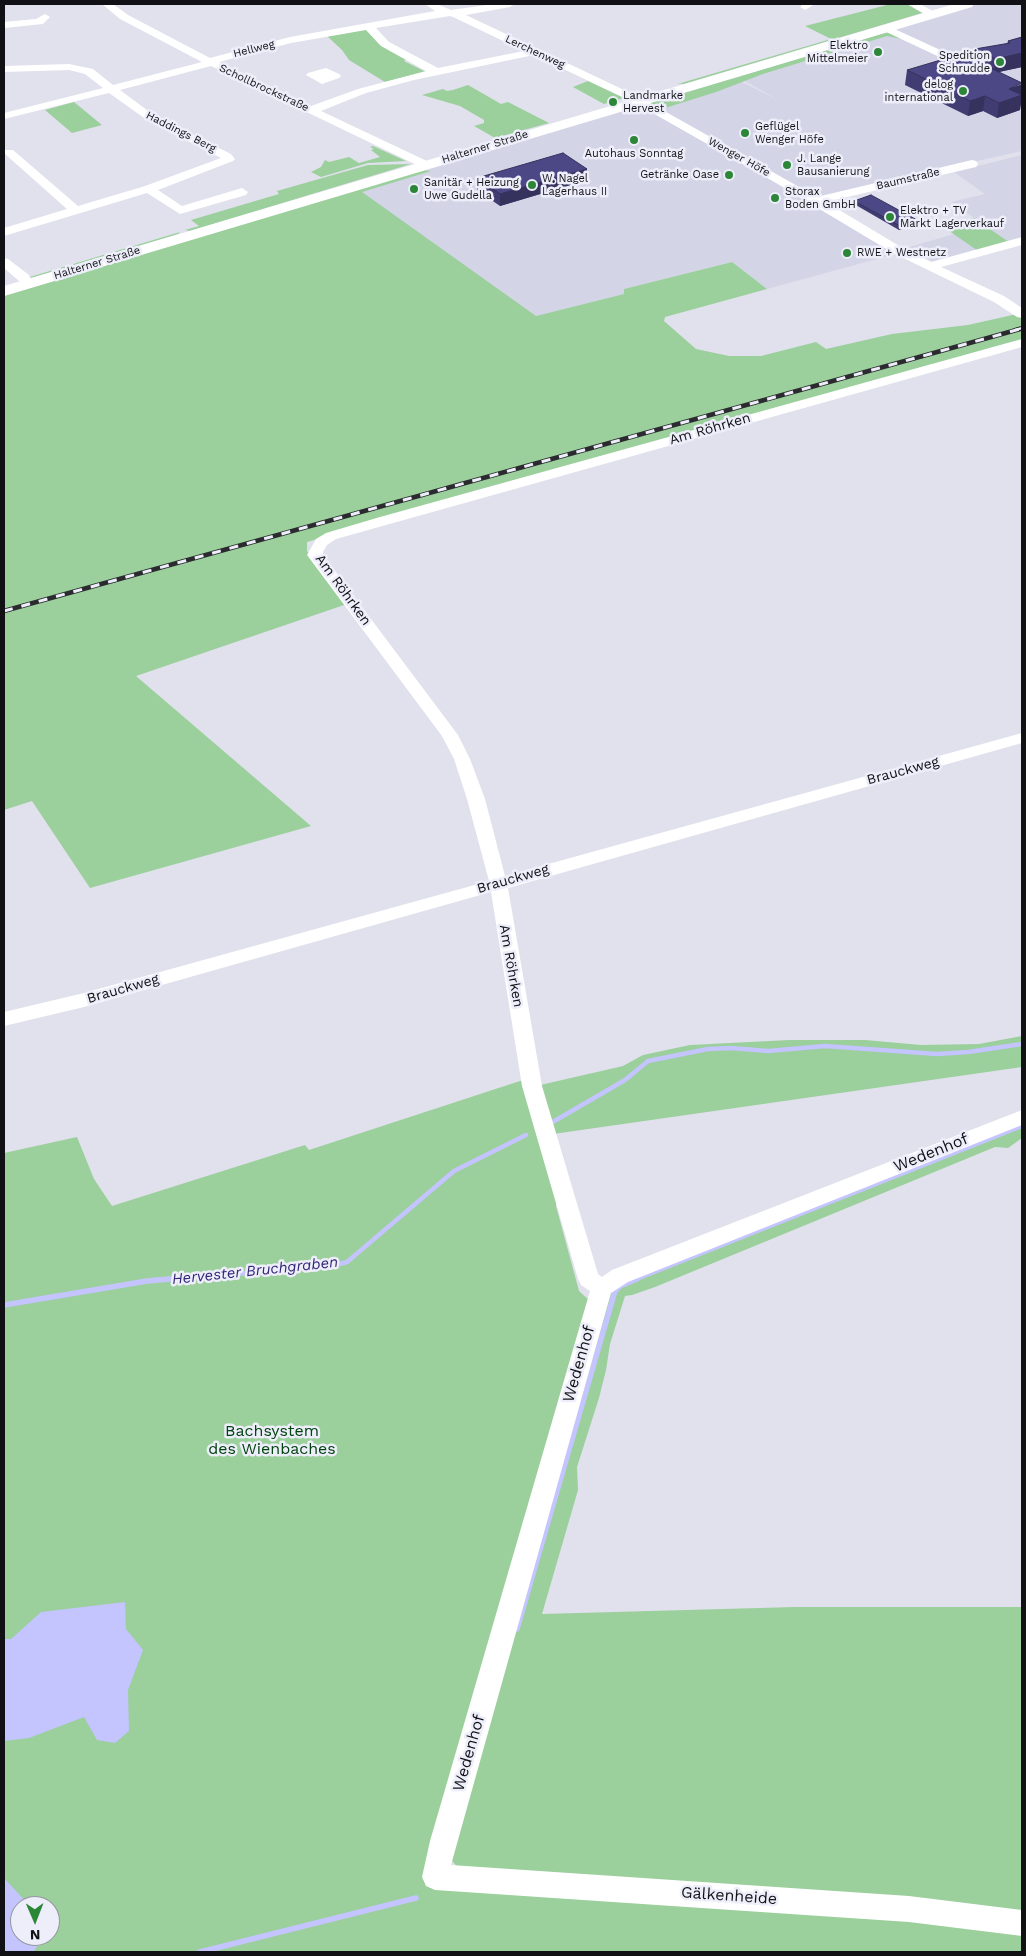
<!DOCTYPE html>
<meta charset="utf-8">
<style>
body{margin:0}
#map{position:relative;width:1026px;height:1956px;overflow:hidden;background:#e0e1ec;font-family:"Work Sans",sans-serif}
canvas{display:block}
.frame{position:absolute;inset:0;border:5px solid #111115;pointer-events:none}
.north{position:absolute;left:10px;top:1896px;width:50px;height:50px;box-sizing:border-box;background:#edeefa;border:1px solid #95969e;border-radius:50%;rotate:179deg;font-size:14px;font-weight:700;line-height:20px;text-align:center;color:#111115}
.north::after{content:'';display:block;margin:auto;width:18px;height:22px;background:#2c8637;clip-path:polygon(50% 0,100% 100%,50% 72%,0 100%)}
</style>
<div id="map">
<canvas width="1026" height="1956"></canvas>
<div class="frame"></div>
<div class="north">N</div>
</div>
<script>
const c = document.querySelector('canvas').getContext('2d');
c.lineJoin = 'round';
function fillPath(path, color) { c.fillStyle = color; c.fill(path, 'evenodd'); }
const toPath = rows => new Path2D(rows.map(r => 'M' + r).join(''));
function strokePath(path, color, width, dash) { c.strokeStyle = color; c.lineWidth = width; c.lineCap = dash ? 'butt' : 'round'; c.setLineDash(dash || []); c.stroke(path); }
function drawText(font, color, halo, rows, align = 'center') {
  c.font = font + ' "Work Sans",sans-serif'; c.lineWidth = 5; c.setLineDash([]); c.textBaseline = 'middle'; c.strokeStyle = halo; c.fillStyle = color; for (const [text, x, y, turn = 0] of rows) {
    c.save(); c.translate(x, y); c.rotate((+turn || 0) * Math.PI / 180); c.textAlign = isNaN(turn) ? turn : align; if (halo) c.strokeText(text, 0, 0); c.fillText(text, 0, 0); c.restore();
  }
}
fillPath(toPath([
 [967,4,1022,4,1022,151,820,196,810,195,897,250,891,255,767,289,731,262,624,289,624,294,536,316,353,187,728,75,780,101,743,80,832,53,840,46,834,43],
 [1022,155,1022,239,1009,242,951,202,985,194,954,172],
 [954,234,978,251,934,262,906,248]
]), '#d3d4e6');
fillPath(toPath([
 [891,4,907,4,922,13,684,84,676,83,681,83,831,39,805,26],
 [365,28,379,44,383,44,406,59,404,61,426,72,385,82,349,60,342,50,327,36],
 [887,32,895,34,902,39,887,36,763,74,716,92,662,109,665,112,650,103],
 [588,81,624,98,604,104,573,87],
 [468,85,501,104,508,102,549,123,495,138,474,126,484,123,484,120,460,106,422,95,443,89,447,91,453,90],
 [74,102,102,125,72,133,45,110],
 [373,146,406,161,368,163,321,177,311,172,321,167,325,160,329,162,349,157,359,163,380,157,371,150,374,149,370,147],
 [411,164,190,231,185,230,199,226,191,220,279,194,277,191,368,165],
 [422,170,431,171,362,192,536,316,624,294,624,289,732,262,767,289,665,317,664,321,696,349,729,356,761,356,816,342,826,349,892,334,968,325,1017,314,1022,318,1022,341,1008,343,307,542,307,551,347,604,136,676,311,826,90,888,32,801,4,810,4,296],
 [974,218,1009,242,978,251,942,226],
 [180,232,178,234,32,278,30,277],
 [1022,1036,1022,1067,539,1136,557,1200,556,1206,579,1291,590,1301,438,1880,901,1905,1022,1928,1022,1952,4,1952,4,1153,77,1137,94,1179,112,1206,305,1145,309,1150,523,1080,536,1086,623,1066,643,1055,690,1045,790,1040,865,1040,921,1045,979,1044],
 [20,1906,50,1906,50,1936,20,1936],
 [1022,1120,1022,1138,1008,1148,995,1147,655,1287,632,1295,625,1296,610,1344,606,1370,599,1398,577,1467,578,1490,542,1614,795,1607,1022,1607,1022,1918,893,1902,459,1869,448,1856,605,1294,647,1268]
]), '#9bcf9c');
fillPath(toPath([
 [125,1602,126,1629,143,1650,128,1690,129,1731,115,1743,97,1740,84,1717,29,1738,4,1741,4,1639,11,1639,41,1612],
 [4,1878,30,1906,20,1906,20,1936,45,1936,33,1952,4,1952]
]), '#c4c4fe');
strokePath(toPath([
 [551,1123,625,1080,648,1061,708,1049,731,1048,768,1051,825,1046,937,1054,968,1052,1022,1044],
 [154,1280,328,1267,347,1262,454,1171,526,1135],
 [634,1280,1022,1126]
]), '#c4c4fe', 4.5);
strokePath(toPath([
 [4,1305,147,1281,171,1279],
 [517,1629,615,1291,620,1286,637,1279],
 [200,1952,416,1898]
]), '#c4c4fe', 5.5);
fillPath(toPath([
 [102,4,113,4,128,15,210,58,290,37,435,11,425,4,437,4,451,10,494,4,515,4,510,7,466,15,643,99,817,197,972,160,976,161,978,164,976,167,826,202,901,247,931,262,1022,237,1022,245,941,267,1004,296,1022,308,1022,318,1017,317,994,302,893,253,776,183,635,103,534,55,414,80,366,93,321,111,429,162,431,165,429,168,425,169,211,66,120,90,155,116,231,154,235,159,233,161,158,190,182,206,242,188,248,192,246,195,180,214,147,193,4,236,4,228,67,209,5,154,5,150,13,150,78,206,145,186,221,158,147,120,109,93,4,119,4,113,103,88,85,74,69,70,4,72,4,66,69,64,93,69,113,85,202,62,120,19,102,4],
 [450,16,453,17,524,51,438,68,389,42,376,28,450,16],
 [366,30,381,46,426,71,358,89,311,106,219,62,291,43,366,30],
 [803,4,815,4,805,10,800,7,803,4],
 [907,4,920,4,938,14,937,16,929,16,907,4],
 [45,14,50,17,43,24,4,28,4,22,36,19,45,14],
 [886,25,975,66,976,68,975,70,967,70,882,30,881,28,886,25],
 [326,68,339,74,341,76,339,78,322,84,306,75,308,73,326,68],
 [4,258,8,259,29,275,30,278,29,281,19,281,4,268,4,258],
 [1022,339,1022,347,336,539,327,545,323,552,323,555,458,735,470,759,485,799,505,876,1022,733,1022,743,508,888,542,1086,598,1274,602,1277,612,1270,1022,1110,1022,1125,628,1282,611,1293,451,1865,909,1896,1022,1910,1022,1936,909,1922,435,1890,426,1886,422,1877,430,1841,590,1291,581,1285,578,1279,522,1086,491,892,84,1007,4,1026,4,1012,84,993,489,881,467,799,454,759,442,736,307,555,316,539,326,533,380,517,1022,339]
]), '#fff');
fillPath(toPath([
 [954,4,974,4,972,7,4,296,4,286,954,4]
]), '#fff');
const railFar1 = toPath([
 [1015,330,1022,328]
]);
const rail = toPath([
 [4,611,1020,329]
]);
strokePath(railFar1, '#2a2a2f', 4);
strokePath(rail, '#2a2a2f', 4.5);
strokePath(railFar1, '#edeefa', 2.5, [7]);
strokePath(rail, '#edeefa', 3, [9]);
fillPath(toPath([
 [1022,37,1022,67,999,72,1021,95,1020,110,997,118,983,111,968,116,905,85,907,70,973,60,975,49,1007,44,1008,41],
 [587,169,587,180,500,206,477,190,477,178],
 [854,201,917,224,899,230,854,204]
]), '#413d72');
fillPath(toPath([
 [1022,53,1022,67,994,73,996,59],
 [1022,84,1021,96,1022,95,1022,98,1020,110,997,118,999,103,1009,89],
 [985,96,983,111,968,116,970,101],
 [587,169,587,180,500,206,500,194],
 [917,220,917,224,899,230,900,226]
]), '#35325d');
const building = toPath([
 [1022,37,1022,53,996,59,975,49,1010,43,1008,41,1022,37],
 [961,54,1022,83,1009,89,1022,95,999,103,985,96,970,101,907,70,961,54],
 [563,153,587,169,500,194,477,178,563,153],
 [871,195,917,220,900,226,854,201,871,195]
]);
fillPath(building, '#4c4785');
strokePath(building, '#35325d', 1);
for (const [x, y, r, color] of [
 [878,52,5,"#2c8637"],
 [1000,62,5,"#2c8637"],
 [963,91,5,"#2c8637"],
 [613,102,5,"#2c8637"],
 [745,133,5,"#2c8637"],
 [634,140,5,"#2c8637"],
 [787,165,5,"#2c8637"],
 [729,175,5,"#2c8637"],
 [532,185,5,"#2c8637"],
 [414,189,5,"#2c8637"],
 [775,198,5,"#2c8637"],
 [890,217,5,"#2c8637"],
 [847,253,5,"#2c8637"]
]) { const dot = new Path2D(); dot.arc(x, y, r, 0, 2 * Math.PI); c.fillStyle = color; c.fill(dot); strokePath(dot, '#edeefa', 2); }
drawText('11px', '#111115', '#edeefa', [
 ["Elektro",868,46,"right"],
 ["Mittelmeier",868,59,"right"],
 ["Spedition",990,56,"right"],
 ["Schrudde",990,69,"right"],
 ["delog",953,85,"right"],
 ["international",953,98,"right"],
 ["Landmarke",623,96],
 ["Hervest",623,109],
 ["Geflügel",755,127],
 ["Wenger Höfe",755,140],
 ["Autohaus Sonntag",634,154,"center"],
 ["J. Lange",797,159],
 ["Bausanierung",797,172],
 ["Getränke Oase",719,175,"right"],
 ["W. Nagel",542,179],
 ["Lagerhaus II",542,192],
 ["Sanitär + Heizung",424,183],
 ["Uwe Gudella",424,196],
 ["Storax",785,192],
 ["Boden GmbH",785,205],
 ["Elektro + TV",900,211],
 ["Markt Lagerverkauf",900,224],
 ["RWE + Westnetz",857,253]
], 'left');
drawText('11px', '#111115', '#edeefa', [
 ["Hellweg",254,49,-14],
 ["Lerchenweg",535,52,25],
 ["Schollbrockstraße",264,88,25],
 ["Haddings Berg",181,132,27],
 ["Halterner Straße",485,147,-17],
 ["Wenger Höfe",739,157,29],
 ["Baumstraße",908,179,-13],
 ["Halterner Straße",97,263,-17]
]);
drawText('14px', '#111115', '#edeefa', [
 ["Am Röhrken",710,429,-16],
 ["Am Röhrken",343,590,54],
 ["Brauckweg",903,771,-15],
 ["Brauckweg",513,879,-16],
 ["Am Röhrken",511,966,80],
 ["Brauckweg",123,989,-16]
]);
drawText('italic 15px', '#322474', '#edeefa', [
 ["Hervester Bruchgraben",255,1271,-6]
]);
drawText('16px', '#111115', '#edeefa', [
 ["Wedenhof",931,1153,-22],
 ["Wedenhof",579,1364,-74],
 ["Wedenhof",469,1753,-74],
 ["Gälkenheide",729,1896,4]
]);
drawText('16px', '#01440e', '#edeefa', [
 ["Bachsystem",272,1431],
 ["des Wienbaches",272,1449]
]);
</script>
